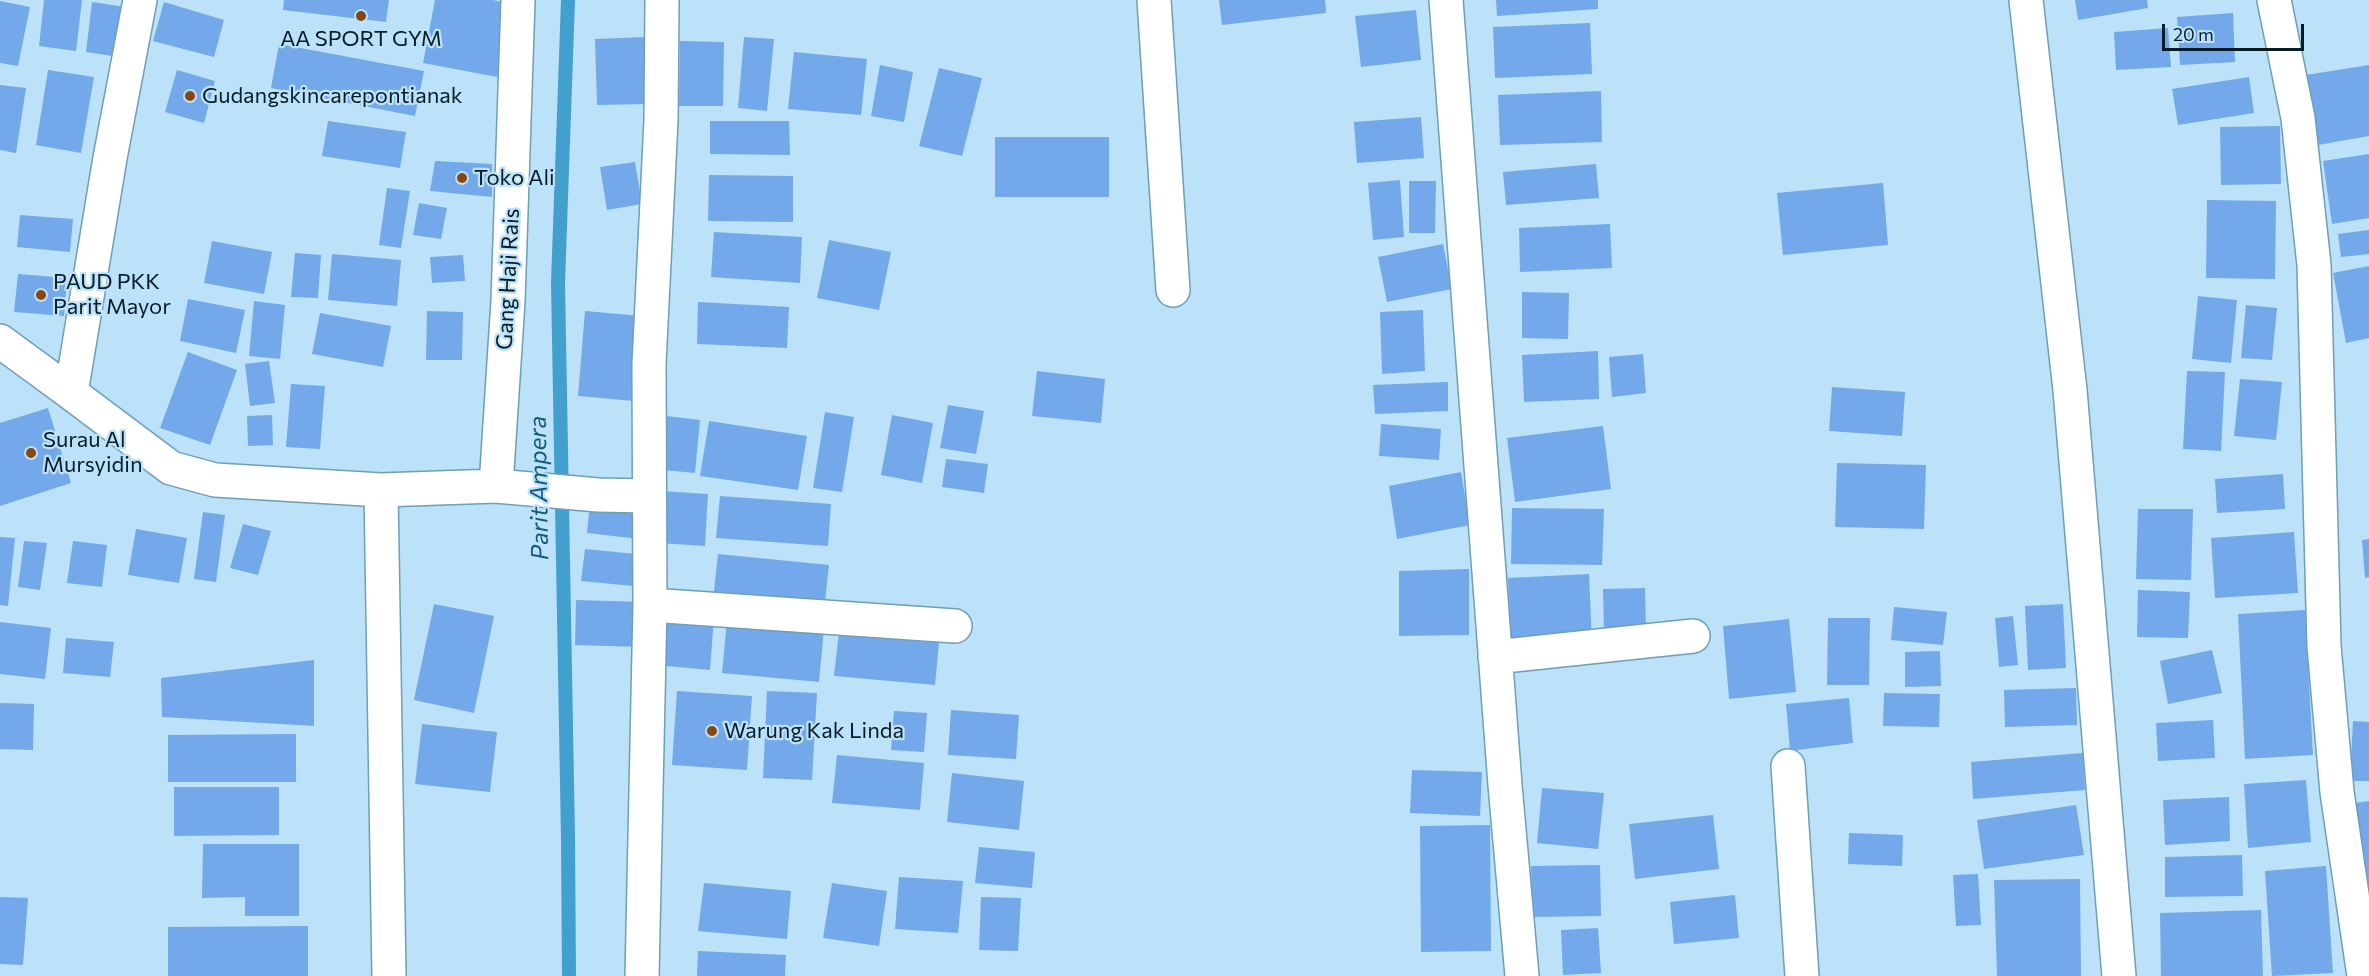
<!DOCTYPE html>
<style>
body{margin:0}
#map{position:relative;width:2369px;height:976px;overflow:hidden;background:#bbe2f9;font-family:Commissioner,sans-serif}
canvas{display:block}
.scale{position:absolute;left:2162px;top:24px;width:142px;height:27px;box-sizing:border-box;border:3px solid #081c26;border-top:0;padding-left:8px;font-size:18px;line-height:21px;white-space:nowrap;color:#081c26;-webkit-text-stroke:4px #bbe2f9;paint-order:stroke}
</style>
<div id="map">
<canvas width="2369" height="976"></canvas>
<div class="scale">20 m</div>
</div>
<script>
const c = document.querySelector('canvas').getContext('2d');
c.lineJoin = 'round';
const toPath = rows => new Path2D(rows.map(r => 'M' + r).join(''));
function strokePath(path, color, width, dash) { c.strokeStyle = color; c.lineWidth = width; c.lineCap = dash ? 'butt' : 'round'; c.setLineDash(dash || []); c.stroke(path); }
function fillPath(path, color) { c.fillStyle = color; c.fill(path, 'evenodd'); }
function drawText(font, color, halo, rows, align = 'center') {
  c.font = font + ' Commissioner,sans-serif'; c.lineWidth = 4.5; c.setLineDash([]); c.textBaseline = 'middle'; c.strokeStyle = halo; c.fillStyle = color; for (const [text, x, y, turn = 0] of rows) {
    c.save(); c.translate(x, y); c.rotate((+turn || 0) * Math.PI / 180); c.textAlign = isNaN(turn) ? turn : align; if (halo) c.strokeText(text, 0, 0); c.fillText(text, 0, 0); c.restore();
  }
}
strokePath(toPath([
 [568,0,558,283,568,838,569,976]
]), '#43a0ce', 14);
fillPath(toPath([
 [44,0,82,0,76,51,39,46],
 [284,0,389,0,386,22,283,10],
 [435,0,493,0,511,4,497,77,423,63],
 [1219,0,1325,0,1326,13,1222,25],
 [1496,0,1598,0,1598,9,1497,16],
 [2075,0,2147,0,2148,8,2078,20],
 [0,1,30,7,18,66,0,63],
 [92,2,126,7,119,57,86,52],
 [164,2,224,20,214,57,153,41],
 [1416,10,1421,60,1361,67,1355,16],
 [2233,13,2235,62,2180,65,2177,17],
 [1590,23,1592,74,1495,78,1493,27],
 [2168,28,2171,67,2116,70,2114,32],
 [646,37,647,104,597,105,595,39],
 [744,37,774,39,767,111,738,108],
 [680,41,724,42,723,106,679,106],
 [279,44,424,71,415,116,271,88],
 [794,52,867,59,861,115,788,109],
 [880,65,913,72,904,122,871,116],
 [2369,65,2369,136,2318,145,2306,75],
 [939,68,982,78,962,156,919,146],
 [48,70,94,77,81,153,36,145],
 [177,70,215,81,204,123,165,112],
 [2249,77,2254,113,2178,125,2172,89],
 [0,85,26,88,16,153,0,150],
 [1601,91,1602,142,1500,145,1498,95],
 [1421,117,1424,158,1357,163,1354,122],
 [328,121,406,132,400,168,322,156],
 [710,121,789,121,790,155,710,154],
 [2280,126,2281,184,2221,185,2220,127],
 [995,137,1109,137,1109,197,995,197],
 [2369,154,2369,218,2332,224,2323,161],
 [435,161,492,164,492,197,430,191],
 [635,162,642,204,607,210,600,167],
 [1596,164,1599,198,1506,205,1503,172],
 [709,175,793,176,793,222,708,221],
 [1400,180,1404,237,1373,240,1368,183],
 [1409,181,1436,181,1435,233,1409,233],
 [1883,183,1888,245,1783,255,1777,193],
 [387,188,410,191,401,248,379,245],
 [2207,200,2276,201,2275,279,2206,278],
 [419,203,447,208,441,239,413,235],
 [20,215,73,219,70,252,17,247],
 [1610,224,1612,268,1520,272,1519,228],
 [2369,230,2369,254,2341,257,2338,234],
 [714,232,802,237,800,283,711,277],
 [829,240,891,252,879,310,817,298],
 [212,241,272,252,264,294,204,283],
 [1443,244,1452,289,1387,302,1378,257],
 [295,253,321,255,318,298,291,297],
 [332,254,401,260,397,306,328,300],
 [463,255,465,281,432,283,430,257],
 [2369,266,2369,338,2346,343,2333,273],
 [18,274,67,278,64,316,14,312],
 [1522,292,1569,293,1568,339,1522,338],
 [2198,296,2237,300,2231,363,2192,359],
 [188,299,245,310,236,353,180,341],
 [254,301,285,305,280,359,249,356],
 [698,302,789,307,787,348,697,344],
 [2246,305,2277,308,2272,360,2241,358],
 [1423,310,1425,371,1382,374,1380,312],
 [427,311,463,312,462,360,426,360],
 [585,311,641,316,634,401,578,396],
 [320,313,391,326,383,367,312,354],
 [1598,351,1599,399,1524,402,1522,355],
 [188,352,237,370,210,445,160,428],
 [1643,354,1646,393,1612,397,1609,357],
 [269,361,275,403,250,406,245,364],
 [1037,371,1105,379,1101,423,1032,416],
 [2187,371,2225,372,2221,451,2183,449],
 [2240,379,2282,382,2276,440,2234,436],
 [1448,382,1448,411,1375,414,1373,385],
 [291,384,325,386,320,449,286,447],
 [1832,387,1905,392,1902,436,1829,431],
 [948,405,984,411,976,454,940,448],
 [48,408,71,483,0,506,0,423],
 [825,412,854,417,842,492,813,488],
 [272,415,273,445,248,446,247,416],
 [658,415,700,420,695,473,653,469],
 [892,415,933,423,922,483,881,475],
 [709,421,807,436,798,490,700,476],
 [1381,424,1441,429,1439,460,1379,456],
 [1603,426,1611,489,1515,502,1507,438],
 [946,459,988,464,984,493,942,487],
 [1837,463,1926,465,1924,529,1835,527],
 [1461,472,1470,525,1397,539,1389,486],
 [2283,474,2285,509,2217,513,2215,479],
 [661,491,708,494,705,546,658,543],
 [720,496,831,504,828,546,716,538],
 [590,503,643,508,639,539,587,533],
 [1512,508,1604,509,1602,565,1511,564],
 [2138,509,2193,509,2191,580,2136,579],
 [203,512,225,515,216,582,194,579],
 [243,524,271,531,258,575,230,568],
 [136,529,187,538,179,583,128,575],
 [2294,532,2298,593,2215,598,2211,538],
 [0,537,15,538,8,606,0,605],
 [2369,539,2369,577,2365,578,2362,540],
 [24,541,47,543,40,590,18,587],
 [73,541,107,545,102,587,67,583],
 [585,549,636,554,633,586,581,581],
 [718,554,829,565,824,611,713,600],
 [1469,569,1469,635,1399,636,1399,571],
 [1589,574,1592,641,1511,645,1508,578],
 [1645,588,1646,632,1604,633,1603,589],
 [2138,590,2190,592,2188,638,2137,637],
 [576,600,643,602,641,647,575,645],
 [434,604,494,616,474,713,414,700],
 [2063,604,2066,668,2028,670,2025,606],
 [1894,607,1947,612,1943,645,1891,640],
 [2305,610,2313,755,2245,759,2238,614],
 [659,613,714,617,710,670,655,665],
 [2013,616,2018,665,1999,667,1995,618],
 [1828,618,1870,618,1869,685,1827,685],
 [1789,619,1796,692,1729,699,1723,626],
 [727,620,824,629,819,682,722,673],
 [0,622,51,628,45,679,0,674],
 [840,623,940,633,935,685,834,676],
 [66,638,114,642,110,677,63,673],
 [2212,650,2222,693,2168,704,2160,661],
 [1940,651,1941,686,1905,687,1905,652],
 [314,660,314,726,162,717,161,678],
 [2076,688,2077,725,2005,727,2004,690],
 [677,691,752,696,747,770,672,765],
 [767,691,817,693,812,780,763,778],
 [1884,693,1940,694,1939,727,1883,726],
 [1849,698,1853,743,1790,751,1786,704],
 [0,703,34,704,33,750,0,749],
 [951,710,1019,715,1016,759,948,755],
 [894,711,927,713,924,752,891,750],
 [2213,720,2215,758,2158,761,2156,723],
 [2353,721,2369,722,2369,781,2350,781],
 [422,724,497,732,490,792,415,784],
 [296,734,296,782,168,782,168,735],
 [2083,753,2085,790,1973,799,1971,762],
 [837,755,924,763,920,810,832,803],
 [1412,770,1482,772,1480,816,1410,813],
 [952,773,1024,781,1019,830,947,822],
 [2306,780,2311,842,2248,848,2244,784],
 [174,787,279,787,279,835,174,836],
 [1542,788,1604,793,1598,849,1537,843],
 [2229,797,2230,841,2165,845,2163,800],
 [2369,801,2369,885,2368,885,2355,803],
 [2076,805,2084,855,1984,869,1977,820],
 [1713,815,1719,869,1635,879,1629,824],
 [1490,825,1491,951,1421,952,1420,826],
 [1849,833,1903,835,1902,866,1848,864],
 [203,844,299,844,299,916,245,916,245,897,202,898],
 [979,847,1035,852,1032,888,975,883],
 [2242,855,2243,896,2165,897,2165,857],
 [1600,865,1601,916,1532,917,1531,866],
 [2326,866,2333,973,2272,976,2265,871],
 [1978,874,1981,925,1956,926,1953,875],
 [899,877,963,881,958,933,895,929],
 [2080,879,2081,976,1997,976,1994,880],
 [704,883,791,891,787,939,698,931],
 [832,883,887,891,879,946,823,938],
 [1735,895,1739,938,1674,944,1670,902],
 [0,897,28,898,23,965,0,964],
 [981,897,1021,898,1018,951,979,950],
 [2261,910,2263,976,2161,976,2160,913],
 [308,926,308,976,168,976,168,927],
 [1598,928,1601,973,1563,975,1561,930],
 [698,951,786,955,785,976,697,976]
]), '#73a9ea');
const minor = toPath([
 [1154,0,1173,290],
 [1446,0,1505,785,1522,976],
 [2026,0,2070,390,2119,976],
 [2274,0,2298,118,2314,265,2324,646,2337,792,2364,976],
 [0,341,71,393,110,158,140,0],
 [71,393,171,468,215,480,381,490,496,486,598,495,649,496],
 [496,486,508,301,518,0],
 [381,490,389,976],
 [650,605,955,626],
 [1495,657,1693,636],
 [1788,766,1802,976],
 [642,976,650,605,649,364,661,120,662,0]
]);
strokePath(minor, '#6e9eb8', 36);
strokePath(minor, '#fff', 33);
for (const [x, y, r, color] of [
 [361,16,6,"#874612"],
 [190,96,6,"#874612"],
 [462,178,6,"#874612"],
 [41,295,6,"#874612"],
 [31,453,6,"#874612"],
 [712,731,6,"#874612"]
]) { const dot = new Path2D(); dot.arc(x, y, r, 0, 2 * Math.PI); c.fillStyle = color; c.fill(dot); strokePath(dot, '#bbe2f9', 2); }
drawText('22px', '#081c26', '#bbe2f9', [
 ["AA SPORT GYM",361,39,"center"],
 ["Gudangskincarepontianak",202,96],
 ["Toko Ali",474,178],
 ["PAUD PKK",53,282],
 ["Parit Mayor",53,307],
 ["Surau Al",43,440],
 ["Mursyidin",43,465],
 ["Warung Kak Linda",724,731]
], 'left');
drawText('22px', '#081c26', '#bbe2f9', [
 ["Gang Haji Rais",508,279,-87]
]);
drawText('italic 24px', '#145b7b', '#bbe2f9', [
 ["Parit Ampera",539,488,-91]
]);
</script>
